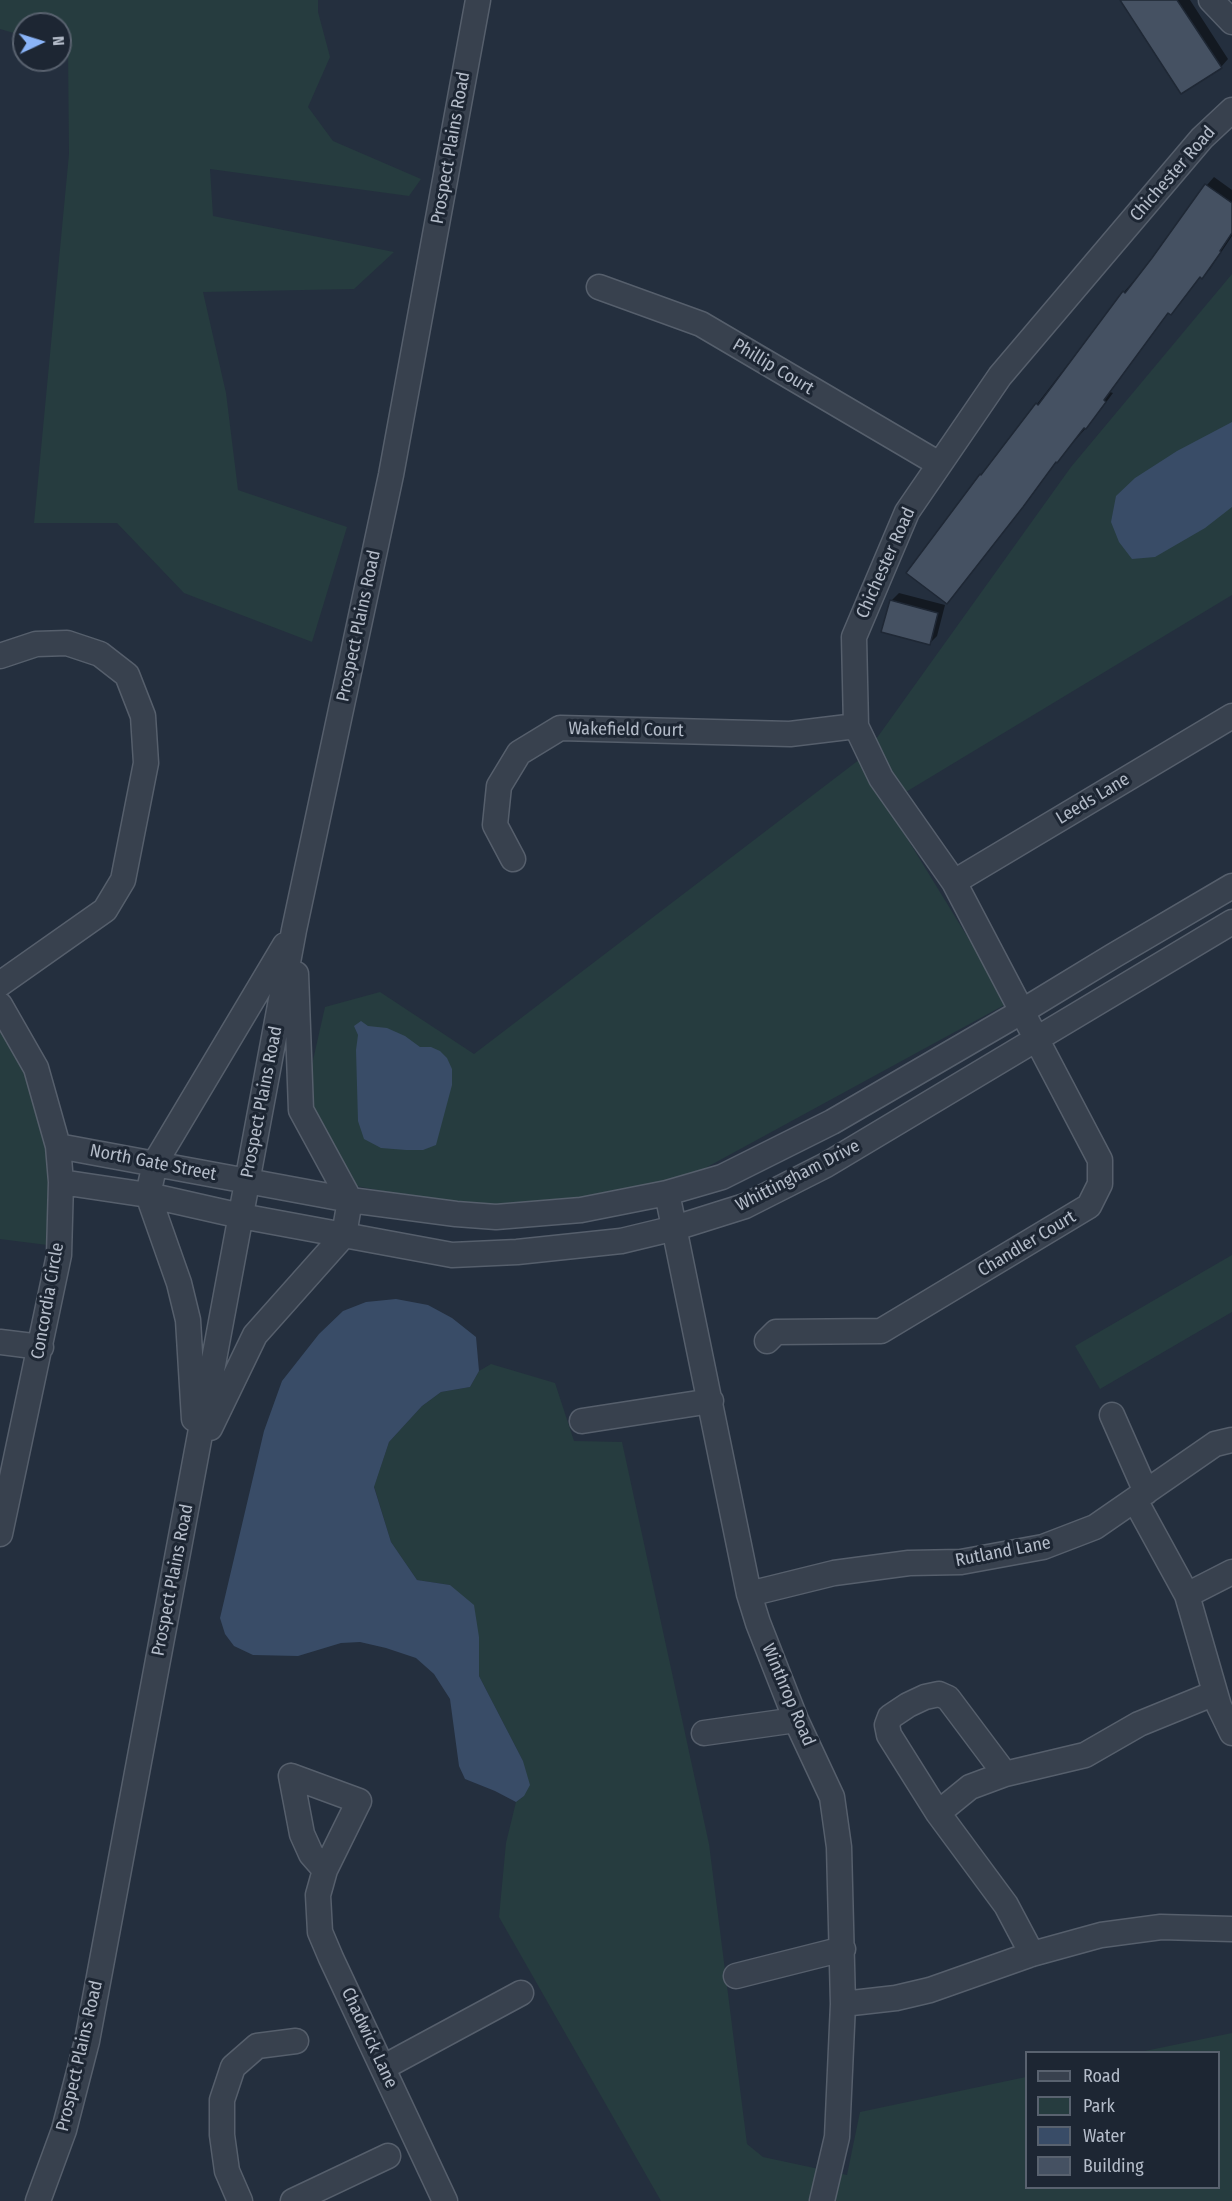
<!DOCTYPE html>
<style>
body{margin:0}
#map{position:relative;width:1232px;height:2201px;overflow:hidden;background:#242f3e;font-family:"Fira Sans Condensed",sans-serif}
canvas{display:block}
.legend{position:absolute;left:1025px;top:2051px;width:195px;height:138px;box-sizing:border-box;background:#1d2633;border:2px solid #59626f;margin:0;padding:8px 10px;list-style:none;font-size:18px;color:#b4bcc9}
.legend li{display:flex;align-items:center;gap:12px;height:30px}
.legend b{width:30px;border:2px solid #59626f}
.north{position:absolute;left:12px;top:12px;width:60px;height:60px;box-sizing:border-box;background:#1d2633;border:2px solid #59626f;border-radius:50%;rotate:86deg;font-size:16px;font-weight:700;line-height:24px;text-align:center;color:#b4bcc9}
.north::after{content:'';display:block;margin:auto;width:21px;height:27px;background:#8ab4f8;clip-path:polygon(50% 0,100% 100%,50% 72%,0 100%)}
</style>
<div id="map">
<canvas width="1232" height="2201"></canvas>
<ul class="legend">
<li><b style="height:8px;background:#38414e"></b>Road</li>
<li><b style="height:16px;background:#263c3f"></b>Park</li>
<li><b style="height:16px;background:#394c67"></b>Water</li>
<li><b style="height:16px;background:#455162"></b>Building</li>
</ul>
<div class="north">N</div>
</div>
<script>
const c = document.querySelector('canvas').getContext('2d');
c.lineJoin = 'round';
function fillPath(path, color) { c.fillStyle = color; c.fill(path, 'evenodd'); }
const toPath = rows => new Path2D(rows.map(r => 'M' + r).join(''));
function strokePath(path, color, width, dash) { c.strokeStyle = color; c.lineWidth = width; c.lineCap = dash ? 'butt' : 'round'; c.setLineDash(dash || []); c.stroke(path); }
function drawText(font, color, halo, rows, align = 'center') {
  c.font = font + ' "Fira Sans Condensed",sans-serif'; c.lineWidth = 6; c.setLineDash([]); c.textBaseline = 'middle'; c.strokeStyle = halo; c.fillStyle = color; for (const [text, x, y, turn = 0] of rows) {
    c.save(); c.translate(x, y); c.rotate((+turn || 0) * Math.PI / 180); c.textAlign = isNaN(turn) ? turn : align; if (halo) c.strokeText(text, 0, 0); c.fillText(text, 0, 0); c.restore();
  }
}
fillPath(toPath([
 [0,0,318,0,318,12,330,57,308,107,333,141,421,179,409,196,210,169,213,216,394,252,354,289,203,292,226,393,238,490,347,527,312,642,184,593,117,523,34,523,69,154,68,49,60,46,60,24,24,24,24,36,0,29],
 [1232,274,1232,595,886,804,1008,1003,676,1184,489,1211,340,1183,302,1109,325,1007,380,992,474,1054,864,756,1071,467],
 [0,1005,48,1114,55,1246,0,1239],
 [1232,1255,1232,1312,1100,1389,1075,1346],
 [491,1364,555,1383,574,1441,622,1442,709,1844,747,2144,763,2157,847,2175,860,2112,1026,2077,1026,2188,1218,2188,1218,2052,1140,2052,1232,2033,1232,2201,661,2201,499,1917,506,1843,516,1802,524,1796,523,1761,479,1676,479,1638,450,1585,417,1580,391,1542,374,1486,389,1442,422,1406,441,1392,470,1387,479,1371]
]), '#263c3f');
fillPath(toPath([
 [1232,422,1232,507,1205,528,1155,557,1132,559,1119,542,1111,522,1116,496,1135,478,1177,451],
 [361,1021,368,1026,387,1028,405,1036,420,1047,431,1047,440,1051,447,1058,452,1069,452,1085,436,1145,423,1150,406,1150,381,1148,364,1139,358,1121,356,1050,358,1035,354,1026],
 [396,1299,428,1305,452,1318,476,1337,479,1371,470,1387,441,1392,422,1406,389,1442,374,1487,391,1542,417,1580,450,1585,474,1605,479,1637,479,1676,523,1761,530,1785,524,1796,516,1802,495,1791,465,1779,459,1766,450,1699,434,1674,416,1658,386,1648,360,1642,341,1643,298,1656,253,1655,234,1646,225,1634,220,1618,264,1431,282,1381,319,1334,343,1311,366,1302]
]), '#394c67');
fillPath(toPath([
 [1122,0,1190,0,1228,59,1221,67],
 [1214,177,1232,190,1232,236,1210,269,1202,277,1201,276,1179,305,1171,313,1169,312,1110,392,1113,393,1093,420,1057,461,1030,498,947,602,1037,404,1124,292,1153,259,1207,185],
 [899,593,945,605,937,636,930,643,891,601]
]), '#0007');
const building = toPath([
 [1120,0,1177,0,1222,68,1181,94,1120,0],
 [1205,184,1232,203,1232,233,1220,251,1221,252,1202,279,1200,277,1171,315,1168,313,1104,400,1106,402,1086,429,1084,428,1057,463,1056,462,1023,507,947,604,906,573,980,474,981,475,1036,403,1038,405,1123,291,1125,293,1152,258,1205,184],
 [890,600,938,613,930,645,881,632,890,600]
]);
fillPath(building, '#455162');
strokePath(building, '#1f2835', 1.5);
const minor = toPath([
 [1211,0,1232,22],
 [599,287,701,324,939,464],
 [0,656,36,644,67,643,100,654,127,675,143,716,146,763,123,880,105,910,0,984],
 [513,859,495,825,499,786,519,753,560,728,790,734,856,726],
 [954,882,1232,716],
 [0,1005,36,1068,58,1146,61,1182,59,1255,0,1534],
 [58,1146,350,1200,456,1214,496,1217,581,1210,667,1193,722,1177,832,1122,1021,1012,1113,956,1232,886],
 [61,1182,148,1195,241,1216,452,1255,517,1252,621,1241,675,1228,745,1206,826,1165,1232,922],
 [667,1193,749,1594,758,1623,796,1720,832,1797,839,1847,843,2004,837,2137,822,2201],
 [767,1341,776,1332,881,1331,1089,1206,1100,1184,1100,1160,954,882,881,778,856,726,854,637,907,512,1000,376,1202,138,1232,110],
 [0,1342,41,1347],
 [1112,1415,1146,1492],
 [194,1419,188,1320,179,1283,148,1195,155,1163,285,945],
 [582,1421,711,1401],
 [210,1428,255,1335,344,1235,350,1200,301,1110,296,974],
 [1135,1500,1187,1595,1219,1706,1232,1733],
 [749,1594,834,1573,909,1563,961,1562,1043,1547,1095,1527,1215,1444,1232,1440],
 [1187,1595,1232,1572],
 [704,1733,796,1720],
 [1005,1774,948,1698,939,1694,925,1697,908,1705,890,1717,887,1725,889,1735,938,1813,1006,1905,1032,1954],
 [291,1776,359,1801,325,1870,311,1854,302,1834,291,1776],
 [938,1813,970,1787,1005,1774,1085,1755,1139,1724,1215,1693],
 [325,1870,318,1895,320,1932,331,1958,445,2201],
 [736,1976,843,1949],
 [843,2004,896,1998,930,1990,1032,1954,1101,1935,1161,1927,1232,1929],
 [384,2067,521,1993],
 [38,2201,64,2130,87,2041,294,930,391,475,478,0],
 [240,2201,227,2171,222,2135,222,2100,233,2067,257,2046,296,2041],
 [293,2201,388,2156]
]);
strokePath(minor, '#565f6c', 27);
strokePath(minor, '#38414e', 24);
drawText('18px', '#b4bcc9', '#1d2633', [
 ["Prospect Plains Road",451,148,-80],
 ["Chichester Road",1173,174,-49],
 ["Phillip Court",773,367,31],
 ["Chichester Road",886,563,-66],
 ["Prospect Plains Road",359,626,-78],
 ["Wakefield Court",626,730,1],
 ["Leeds Lane",1093,799,-31],
 ["Prospect Plains Road",262,1102,-79],
 ["North Gate Street",153,1163,11],
 ["Whittingham Drive",798,1176,-27],
 ["Chandler Court",1027,1244,-31],
 ["Concordia Circle",48,1301,-80],
 ["Rutland Lane",1003,1552,-11],
 ["Prospect Plains Road",173,1580,-79],
 ["Winthrop Road",788,1695,67],
 ["Chadwick Lane",369,2038,65],
 ["Prospect Plains Road",80,2056,-77]
]);
</script>
